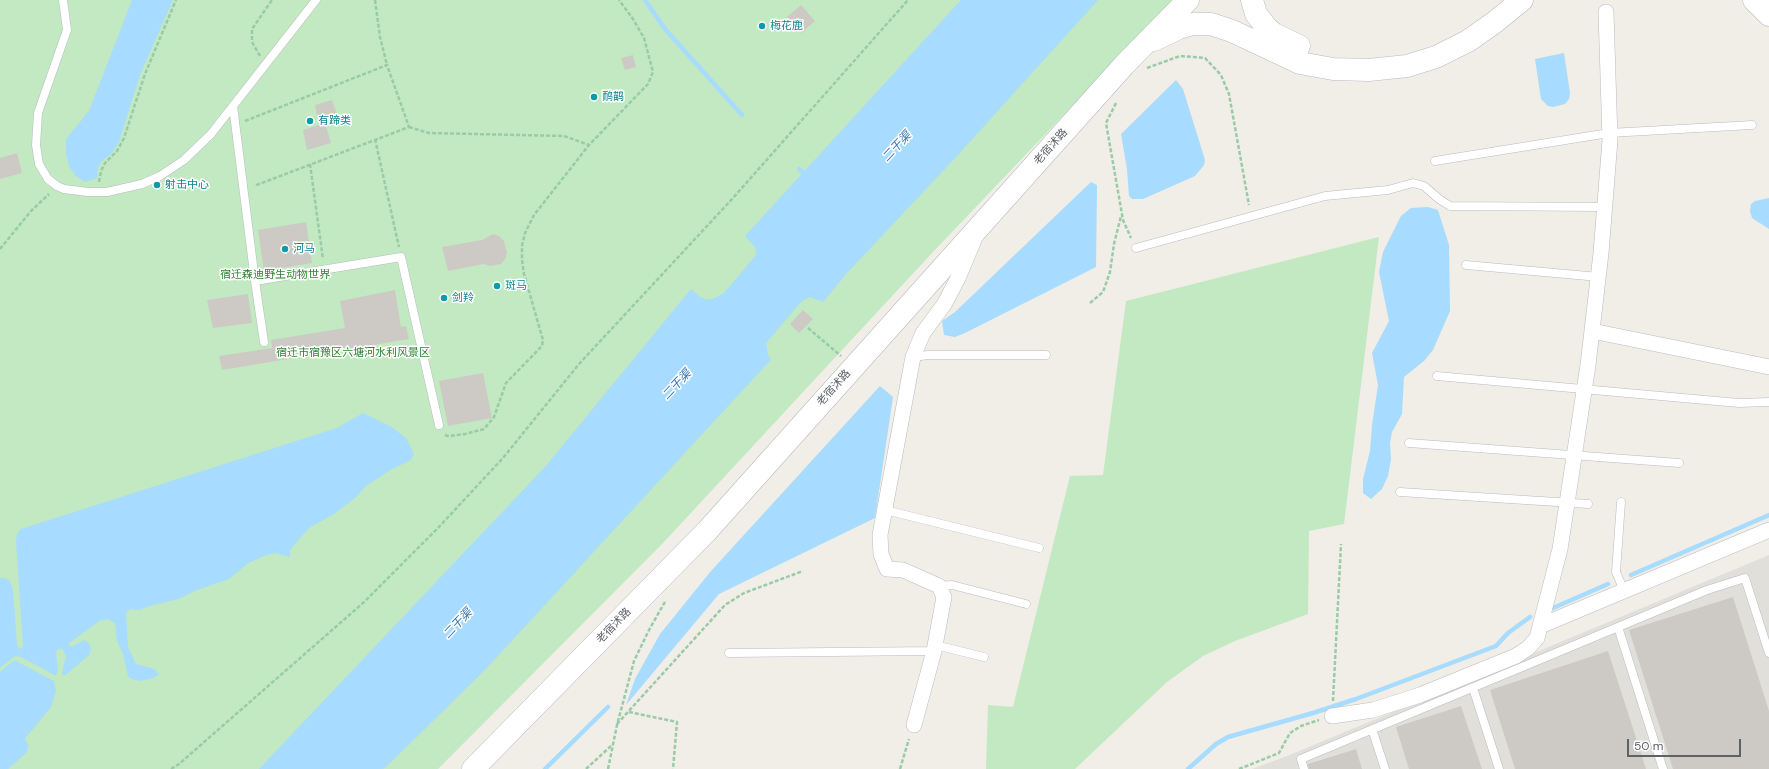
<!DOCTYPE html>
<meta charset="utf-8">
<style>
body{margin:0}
#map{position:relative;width:1769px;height:769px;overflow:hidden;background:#f0eee6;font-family:"DM Sans",sans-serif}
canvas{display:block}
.scale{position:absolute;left:1627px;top:739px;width:114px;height:18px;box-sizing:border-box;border:2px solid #5d6267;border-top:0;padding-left:5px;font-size:12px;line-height:14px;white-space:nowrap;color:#5d6267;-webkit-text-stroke:3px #fff;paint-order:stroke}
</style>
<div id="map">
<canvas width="1769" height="769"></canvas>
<div class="scale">50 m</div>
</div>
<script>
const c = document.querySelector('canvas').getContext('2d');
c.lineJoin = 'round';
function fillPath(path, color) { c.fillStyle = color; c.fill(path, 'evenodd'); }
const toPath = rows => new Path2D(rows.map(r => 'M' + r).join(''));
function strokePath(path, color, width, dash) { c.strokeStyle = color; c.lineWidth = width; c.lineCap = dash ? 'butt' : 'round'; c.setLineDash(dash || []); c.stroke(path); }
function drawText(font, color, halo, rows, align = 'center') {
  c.font = font + ' "DM Sans","Noto Sans SC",sans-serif'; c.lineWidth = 3; c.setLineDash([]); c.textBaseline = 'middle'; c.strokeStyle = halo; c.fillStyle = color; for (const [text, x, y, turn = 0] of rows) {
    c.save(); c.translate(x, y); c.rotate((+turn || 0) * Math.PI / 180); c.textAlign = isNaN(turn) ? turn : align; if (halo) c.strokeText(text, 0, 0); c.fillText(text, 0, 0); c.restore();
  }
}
fillPath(toPath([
 [1769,555,1769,769,1252,769,1292,754]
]), '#e1dfda');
fillPath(toPath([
 [0,0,1173,0,932,253,663,543,438,769,0,769],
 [1379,237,1344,524,1309,531,1308,614,1235,641,1203,656,1167,682,1075,769,986,769,988,705,1013,707,1070,476,1103,475,1126,301]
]), '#c2e9c1');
fillPath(toPath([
 [132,0,173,0,140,75,119,142,112,153,101,162,98,168,97,178,85,182,76,176,69,166,66,153,66,139,89,111],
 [961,0,1098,0,957,156,847,273,823,302,810,297,801,302,766,343,768,355,771,360,765,366,484,671,387,766,383,769,259,769,545,467,691,289,700,297,706,299,713,299,724,293,756,255,756,250,754,246,745,236],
 [1564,53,1570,93,1569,99,1565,104,1553,107,1548,106,1541,99,1535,59],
 [1176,80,1183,89,1205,160,1204,165,1195,176,1143,199,1132,199,1129,196,1127,169,1121,134],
 [1091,182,1097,185,1096,267,965,333,955,337,944,335,942,321,955,312],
 [1769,198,1769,229,1752,218,1750,211,1751,204,1755,201],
 [1428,207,1438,210,1449,245,1450,311,1433,350,1424,361,1404,377,1402,414,1392,432,1390,443,1391,459,1388,476,1382,489,1371,499,1363,493,1363,479,1370,451,1372,425,1378,385,1372,353,1389,321,1379,272,1383,252,1401,216,1411,208],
 [880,386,893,397,875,518,719,594,626,705,635,679,660,634,711,571],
 [363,413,390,426,406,438,414,454,411,460,392,469,366,486,355,498,334,514,309,528,293,546,290,551,290,557,275,553,266,555,247,564,229,579,194,591,179,599,153,605,139,610,131,609,126,612,128,647,136,664,155,669,159,675,153,678,140,681,132,679,128,676,123,654,117,641,115,623,108,619,99,621,68,644,71,647,84,640,89,643,91,649,89,655,64,676,62,673,66,656,62,648,57,650,56,654,58,669,56,676,21,657,15,656,0,668,0,578,5,578,10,581,13,591,17,645,20,649,23,647,16,541,17,534,21,529,337,428],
 [16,661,54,681,56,691,51,707,26,737,25,740,28,744,28,749,26,753,8,769,0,769,0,672,12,662]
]), '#a7dbff');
strokePath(toPath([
 [645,0,665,29,742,115],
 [799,169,809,177],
 [1631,575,1769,515],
 [1553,608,1608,584],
 [545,769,608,707],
 [1188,769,1216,744,1228,737,1313,713,1356,699,1496,646,1508,633,1530,617]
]), '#a7dbff', 4.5);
fillPath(toPath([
 [801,5,815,21,801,33,787,17],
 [633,55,636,67,625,70,621,58],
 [332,100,339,120,326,126,331,143,307,150,303,130,319,125,315,105],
 [17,153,22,173,0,179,0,158],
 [306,222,312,263,264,271,258,230],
 [493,234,499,236,504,241,507,253,505,259,501,264,490,266,484,264,448,271,442,247,482,240],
 [395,290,401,327,406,326,409,339,222,370,219,356,272,348,271,340,345,328,340,301],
 [248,294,252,323,213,328,207,300],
 [803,310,813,319,799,333,790,324],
 [483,373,492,418,448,426,439,381],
 [1733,597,1769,711,1769,769,1673,769,1629,630],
 [1608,651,1646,769,1515,769,1490,690],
 [1461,706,1482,769,1409,769,1396,727],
 [1356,749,1362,769,1309,769,1308,764]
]), '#cdcac5');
const lane = toPath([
 [63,0,67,30,38,113,36,145,39,164,48,179,57,186,64,189,88,192,107,192,142,184,160,176,184,160,211,134,316,0],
 [233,106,255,281,401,257,439,425],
 [1435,161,1609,133,1752,125],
 [1136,248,1325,196,1388,190,1413,183,1424,186,1439,199,1450,206,1605,207],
 [1466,265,1599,277],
 [255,281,264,342],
 [913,357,928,355,1046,355],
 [1437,376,1739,403,1769,402],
 [1409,443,1679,463],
 [1400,492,1588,504],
 [1621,502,1616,572,1624,591],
 [885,510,1039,548],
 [939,586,952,585,1026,604],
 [1618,627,1663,769],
 [935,645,984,657],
 [729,653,934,651],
 [1473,688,1499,769],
 [1372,729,1385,769],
 [1304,769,1301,759,1707,590,1745,578,1769,653]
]);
const street = toPath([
 [1592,331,1769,367],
 [1540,626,1769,530],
 [1332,716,1373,710,1420,695,1516,656,1528,648,1537,638,1560,549,1588,365,1601,253,1610,140,1606,12],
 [914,725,934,651,944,597,939,586,903,570,887,569,881,554,880,535,913,357,923,333,945,303,958,278,974,240]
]);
const secondary = toPath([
 [1252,0,1256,14,1267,28,1274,34,1299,46],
 [1754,0,1769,15],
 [1154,40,1179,28,1193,24,1211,24,1232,31,1300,63,1333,69,1369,70,1407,66,1436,57,1468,41,1495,22,1522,0],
 [473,769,707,531,1125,64,1188,0]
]);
strokePath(lane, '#b8bbc0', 9);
strokePath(street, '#b8bbc0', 16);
strokePath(secondary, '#b7bbc0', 23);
strokePath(toPath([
 [375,0,380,37,387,65],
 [260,56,252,42,252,29,272,0],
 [1147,68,1180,56,1205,58,1221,75,1229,94,1249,205],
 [1116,103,1106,123,1123,220,1131,238],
 [245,121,387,65,409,127,254,186],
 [409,127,429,133,564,136,589,145],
 [375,139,399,247],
 [310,164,323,259],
 [99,182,101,171,105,163,117,151,124,138,145,74,176,0],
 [0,249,31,211,49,194],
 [1090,303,1103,292,1110,272,1114,244,1121,216],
 [808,328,841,356],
 [445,435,448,436,465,434,484,429,494,417,506,383,542,346,543,340,524,274,522,260,522,246,525,233,534,215,589,145,648,84,653,72,644,38,633,19,619,0],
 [1333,701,1341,544],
 [629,712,677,722,673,769],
 [617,724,725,605,744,593,803,571],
 [171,769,179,764,363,603,437,529,503,458,579,364,733,198,908,0],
 [586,769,612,745],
 [608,769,617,725,634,661,649,630,666,600],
 [900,769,909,739],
 [1239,769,1279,753,1290,733,1301,726,1319,720]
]), '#99cba7', 2.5, [4, 2]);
strokePath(lane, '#fff', 8);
strokePath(street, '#fff', 15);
strokePath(secondary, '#fff', 22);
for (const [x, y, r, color] of [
 [762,26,4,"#0f9aa8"],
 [594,97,4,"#0f9aa8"],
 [310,121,4,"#0f9aa8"],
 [157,185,4,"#0f9aa8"],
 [285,249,4,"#0f9aa8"],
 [497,286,4,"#0f9aa8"],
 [444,298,4,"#0f9aa8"]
]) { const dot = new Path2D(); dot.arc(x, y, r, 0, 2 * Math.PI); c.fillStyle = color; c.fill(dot); strokePath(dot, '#fff', 1.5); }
drawText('11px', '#0d838f', '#fff', [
 ["梅花鹿",770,26],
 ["鸸鹋",602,97],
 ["有蹄类",318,121],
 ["射击中心",165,185],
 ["河马",293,249],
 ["斑马",505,286],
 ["剑羚",452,298]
], 'left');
drawText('11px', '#5d6267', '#fff', [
 ["老宿沭路",1051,147,-48],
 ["老宿沭路",834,388,-48],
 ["老宿沭路",614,626,-46]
]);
drawText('11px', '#308331', '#fff', [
 ["宿迁森迪野生动物世界",275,275],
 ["宿迁市宿豫区六塘河水利风景区",353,353]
]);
drawText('italic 12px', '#3b76ae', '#fff', [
 ["二干渠",897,147,-47],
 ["二干渠",677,385,-47],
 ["二干渠",458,624,-47]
]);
</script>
